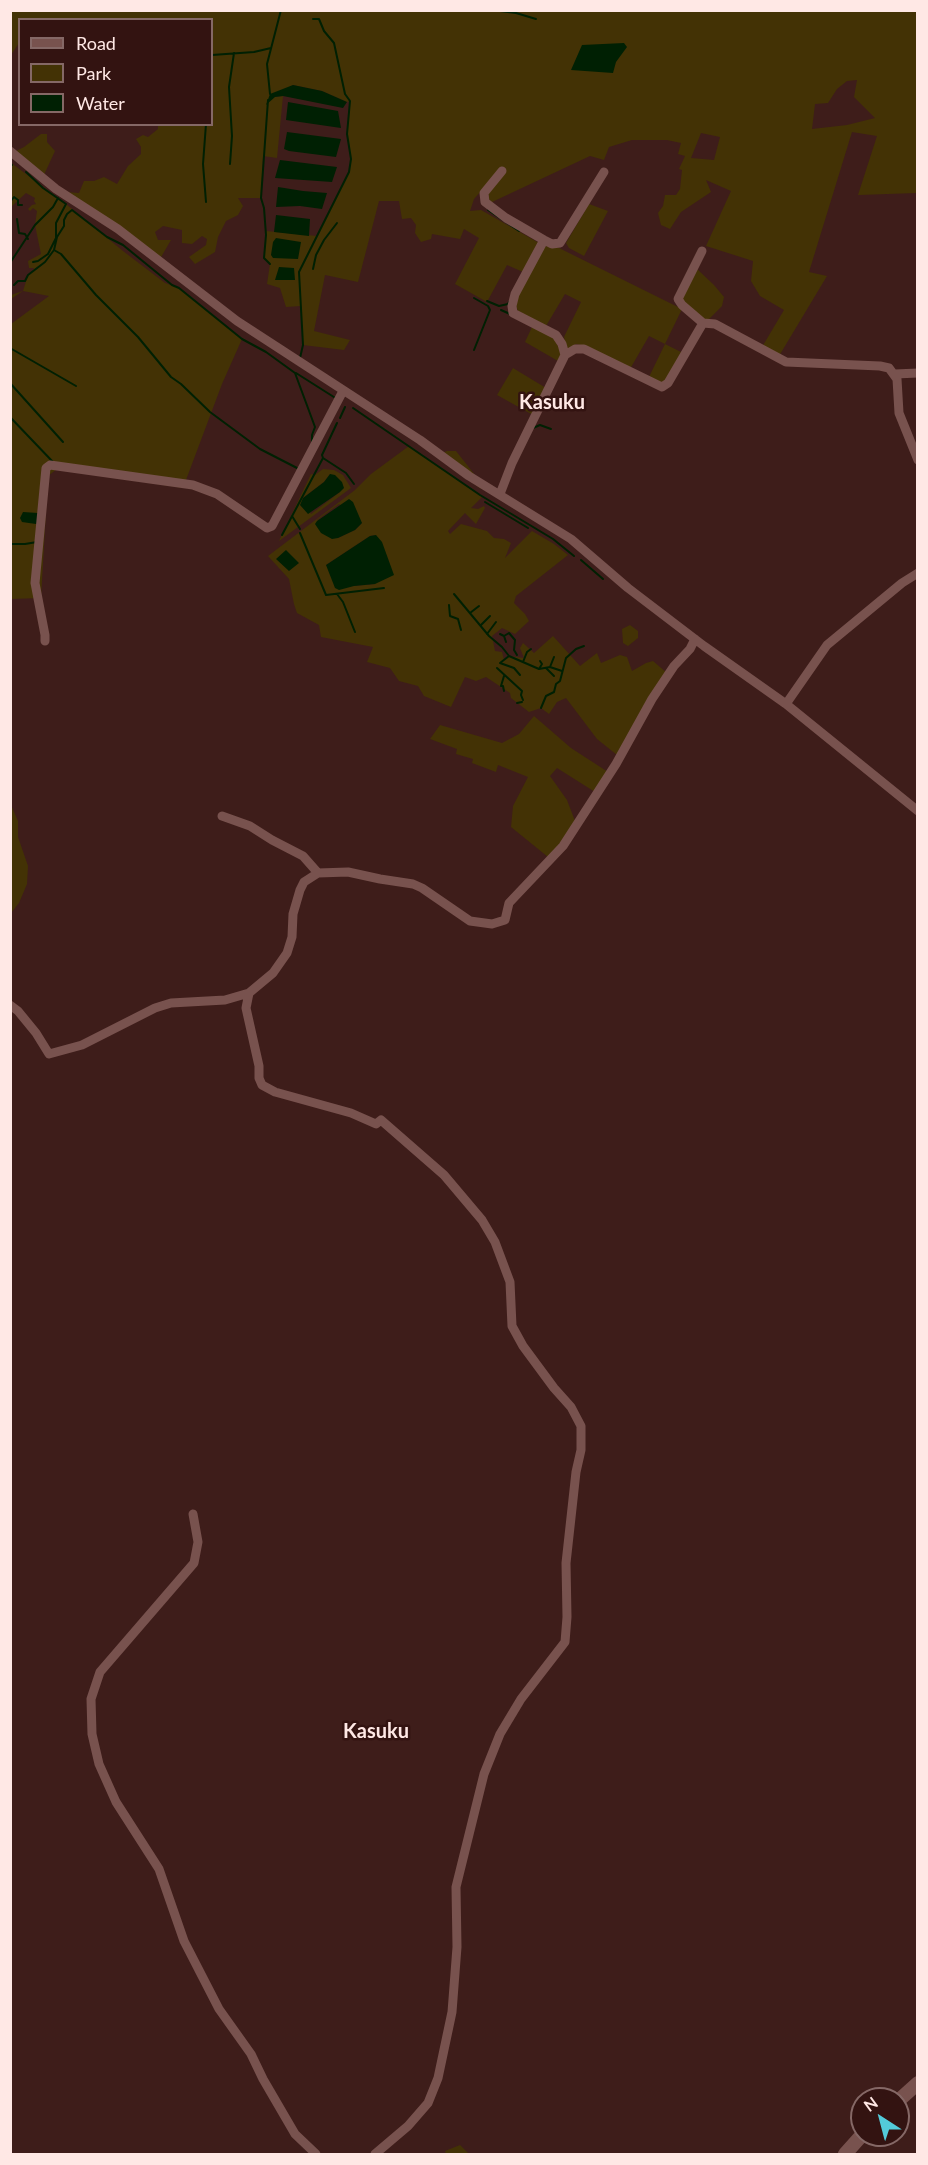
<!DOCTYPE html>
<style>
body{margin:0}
#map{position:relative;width:928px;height:2165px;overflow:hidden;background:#3e1d1a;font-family:Lato,sans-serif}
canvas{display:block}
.frame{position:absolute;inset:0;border:12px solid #ffe8e5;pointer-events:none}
.legend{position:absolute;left:18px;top:18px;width:195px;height:108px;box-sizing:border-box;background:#331311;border:2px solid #856866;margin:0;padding:8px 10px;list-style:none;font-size:18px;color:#ffe8e5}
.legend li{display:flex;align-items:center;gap:12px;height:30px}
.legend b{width:30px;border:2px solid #856866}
.north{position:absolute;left:850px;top:2087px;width:60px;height:60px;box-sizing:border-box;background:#331311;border:2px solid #856866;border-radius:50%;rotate:324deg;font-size:16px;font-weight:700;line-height:24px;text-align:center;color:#ffe8e5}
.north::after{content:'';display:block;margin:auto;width:21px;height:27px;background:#53cbda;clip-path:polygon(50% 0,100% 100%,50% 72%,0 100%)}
</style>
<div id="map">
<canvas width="928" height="2165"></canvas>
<div class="frame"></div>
<ul class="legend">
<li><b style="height:8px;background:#78524e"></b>Road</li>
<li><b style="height:16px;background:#433205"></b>Park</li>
<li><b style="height:16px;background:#002003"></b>Water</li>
</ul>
<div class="north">N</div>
</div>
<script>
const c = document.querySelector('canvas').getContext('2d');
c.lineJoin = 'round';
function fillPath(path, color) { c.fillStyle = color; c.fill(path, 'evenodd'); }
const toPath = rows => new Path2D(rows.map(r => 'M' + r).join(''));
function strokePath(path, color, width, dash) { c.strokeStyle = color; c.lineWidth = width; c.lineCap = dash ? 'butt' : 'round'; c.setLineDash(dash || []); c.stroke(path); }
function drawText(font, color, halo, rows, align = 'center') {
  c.font = font + ' Lato,sans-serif'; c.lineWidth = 5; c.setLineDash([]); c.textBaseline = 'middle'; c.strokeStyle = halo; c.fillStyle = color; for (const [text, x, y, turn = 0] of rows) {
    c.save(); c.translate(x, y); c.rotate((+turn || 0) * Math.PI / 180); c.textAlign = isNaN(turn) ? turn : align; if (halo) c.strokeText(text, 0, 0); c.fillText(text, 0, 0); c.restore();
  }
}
fillPath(toPath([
 [10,11,917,11,917,193,858,195,877,136,852,132,809,272,827,276,779,356,762,347,784,310,760,296,751,281,753,261,706,246,731,191,706,180,711,192,681,212,670,229,661,225,658,213,663,206,665,195,676,195,680,189,682,170,679,169,685,156,678,154,681,143,667,140,632,140,609,147,604,160,590,156,490,203,488,193,506,169,500,170,474,199,470,211,481,210,539,243,523,272,507,265,487,302,455,284,479,238,464,229,460,239,432,234,431,239,421,242,415,233,416,225,411,218,402,219,399,201,379,201,358,282,325,275,314,331,350,340,344,350,303,345,301,306,286,307,280,288,267,284,270,264,264,258,266,231,317,236,349,172,351,159,347,134,350,101,347,102,322,91,293,85,275,97,283,96,277,158,263,156,261,198,238,198,243,206,238,215,226,221,218,237,215,252,195,264,189,257,206,245,207,239,202,236,192,244,182,243,182,230,163,226,155,232,158,240,171,240,157,264,66,192,79,193,84,181,94,181,104,177,117,184,128,166,141,154,141,147,136,139,143,135,148,137,158,129,158,125,212,124,212,20,20,20,19,43,11,55],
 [857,80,854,97,875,118,847,125,812,129,815,104,828,103,837,89,847,81],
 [701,133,720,137,714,160,691,158],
 [41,134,47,134,47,142,55,151,43,177,10,154,24,147],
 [10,162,66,204,123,251,165,283,179,288,242,339,222,384,183,488,57,469,48,476,41,598,11,599,11,324,49,296,23,291,11,299,11,295,23,291,28,275,33,271,34,268,29,268,28,261,41,254,35,225,37,211,33,208,30,211,28,209,32,205,36,204,34,201,35,198,26,193,11,207],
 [589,204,608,211,584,256,569,248,566,243],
 [544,246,557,247,682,309,665,344,683,353,664,383,648,379,665,344,649,336,630,369,586,346,576,344,567,350,564,337,581,302,565,294,546,326,518,311,516,306,519,294],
 [696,268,714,285,724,297,722,306,708,320,702,319,681,299],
 [532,327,554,338,562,354,558,361,525,342],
 [513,368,546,388,533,415,497,395],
 [409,446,482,497,471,508,478,509,484,506,485,508,476,524,465,513,448,531,450,534,461,524,487,531,494,538,504,539,511,543,505,558,532,531,554,544,568,555,516,596,514,603,525,614,529,621,515,634,502,628,492,636,495,651,502,652,504,660,509,656,524,658,520,648,523,643,534,653,553,636,580,666,597,653,601,663,620,655,627,657,632,671,646,663,653,661,667,673,617,755,597,739,566,698,557,702,549,714,541,708,529,712,511,698,510,693,486,677,476,681,465,677,451,707,424,696,418,686,399,681,390,668,367,662,373,647,321,637,319,625,297,613,294,604,289,579,268,556,355,490,371,474],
 [339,504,362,523,355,530,338,538,317,520],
 [376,535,375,584,354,586,326,565,370,536],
 [447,451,456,451,475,475,481,489,436,456],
 [323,469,334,470,343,475,351,488,279,541,311,474,315,475],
 [330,474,340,492,311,514,303,498,324,482],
 [630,625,638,631,638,638,628,646,623,643,622,629],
 [534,716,571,748,608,772,595,792,557,768,550,776,567,800,575,821,561,844,548,857,511,827,513,806,528,777,498,765,496,772,472,763,473,759,456,754,457,749,430,739,440,725,502,743,519,734],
 [11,805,18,821,18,837,28,866,27,884,19,903,11,913],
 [460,2145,468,2153,476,2154,446,2154,445,2151]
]), '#433205');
fillPath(toPath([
 [624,43,627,47,616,62,613,73,571,70,582,45],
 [293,85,322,91,347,102,343,108,283,96,275,97,266,105,270,94],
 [288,102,338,111,341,128,286,120],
 [287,132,341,139,336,157,289,151,284,149],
 [280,160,337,167,332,182,275,178],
 [278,187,303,191,327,193,322,209,300,206,276,207],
 [276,215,310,219,309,236,274,232],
 [276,238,301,242,298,259,273,258,271,255,273,242],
 [279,267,294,268,295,280,275,280],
 [330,474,335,475,342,482,344,488,340,492,308,514,300,505,303,498,324,482],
 [349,499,353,502,362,523,355,530,338,538,332,539,321,533,315,524,317,521],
 [23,512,38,513,39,522,36,524,22,522,20,518],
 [376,535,382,542,394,575,375,584,354,586,339,590,335,588,326,565,370,536],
 [286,550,299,563,289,571,276,559]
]), '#002003');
strokePath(toPath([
 [492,10,516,13,536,19],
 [212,55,254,52,271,48],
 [270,94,267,64,281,10],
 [268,100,261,198,264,208,266,235,264,258,270,264],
 [206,124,203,164,206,202],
 [10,163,12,165],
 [230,164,232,136,229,87,234,53],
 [26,172,43,188,66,204,56,223,56,238,48,254,38,261,33,262],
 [10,202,14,197,18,200,18,205,22,205],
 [488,210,519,231],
 [17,219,19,233,25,234,28,239],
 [54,250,61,254,96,295,138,337,171,377,181,384,210,412,260,449,297,468],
 [10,263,35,225,53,207,58,198],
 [313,269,316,255,324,240,337,223],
 [14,285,18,281,25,281,28,275,45,262,54,250,57,237,64,226,64,220,67,214,72,210,107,237,123,245,172,285,179,288,242,339,266,352,295,373,315,427,312,435,312,444],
 [474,298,488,306,490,310,474,350],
 [487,301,499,306,508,304,509,302],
 [501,310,510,314],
 [10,348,76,386],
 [300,358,303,345,299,272,349,172,351,159,347,134,350,101,345,94,334,43,324,31,319,19,313,19],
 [296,373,337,399],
 [10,383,63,442],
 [353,408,480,495,553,539,574,556],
 [10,417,53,462],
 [340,418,345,407],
 [533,428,540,425,551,429],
 [323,458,346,473,354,484],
 [485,502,528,528],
 [292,516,300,529],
 [300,533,326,595,384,588],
 [282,535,323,458,322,455,337,423],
 [10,544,25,544,37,542],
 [581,560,603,579],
 [337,594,343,602,355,632],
 [454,594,489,636,502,647,509,656,539,669,550,667,562,671],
 [449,605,450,616,458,619,461,630],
 [470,613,479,606],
 [481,625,490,616],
 [487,634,496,622],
 [500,634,504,636,506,642],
 [504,636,509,633,515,640,514,650,517,655],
 [523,662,527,652,531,649],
 [500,663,514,668,520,675],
 [500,663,509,656],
 [550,667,554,657],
 [497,668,522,691,521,695,523,700],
 [546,668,554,676],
 [539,669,542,664,540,661],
 [504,676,501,686,503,686,504,691],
 [517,703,522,702],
 [541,708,546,696,554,692,556,684,560,681,566,658,576,649,584,646]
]), '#002003', 2);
strokePath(toPath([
 [10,151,56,189,118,229,237,321,420,440,469,476,571,539,628,588,704,646,786,704,918,811],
 [502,171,484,193,485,202,506,218,544,240],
 [703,323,715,324,786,362,880,366,889,368,897,379,899,413,918,460],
 [565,355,562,344,556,335,513,313,512,306,515,294,544,240,552,244,560,243,604,172],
 [895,374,918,373],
 [500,494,512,463,565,355,575,349,584,349,662,387,668,383,703,323,682,305,678,299,702,251],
 [45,641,45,635,35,583,46,468,50,465,193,485,217,494,267,528,272,526,343,391],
 [786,704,827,645,902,583,918,573],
 [222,816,250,826,272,840,303,856,318,873],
 [249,993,246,1008,259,1066,259,1078,262,1085,275,1092,351,1113,376,1124,381,1120,444,1175,482,1220,495,1242,510,1282,512,1326,523,1346,554,1388,571,1407,581,1426,581,1450,576,1472,566,1563,567,1617,565,1642,521,1699,500,1734,484,1774,456,1887,457,1947,452,2012,438,2078,428,2103,408,2126,375,2154],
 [10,1005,18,1011,36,1033,49,1054,82,1045,155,1008,171,1003,225,1000,249,993,273,973,287,953,292,937,293,914,300,890,304,882,318,873,348,872,380,879,413,884,422,888,470,921,492,924,505,920,509,903,563,846,616,764,652,699,674,666,690,649,695,639],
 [193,1514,198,1542,194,1563,100,1672,91,1699,92,1734,99,1764,116,1802,159,1869,184,1941,219,2009,251,2054,263,2079,295,2134,316,2154]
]), '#78524e', 9);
strokePath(toPath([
 [898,2101,918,2083],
 [845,2154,862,2135]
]), '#78524e', 14);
drawText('bold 20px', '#ffe8e5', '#331311', [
 ["Kasuku",552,403],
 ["Kasuku",376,1732]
]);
</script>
